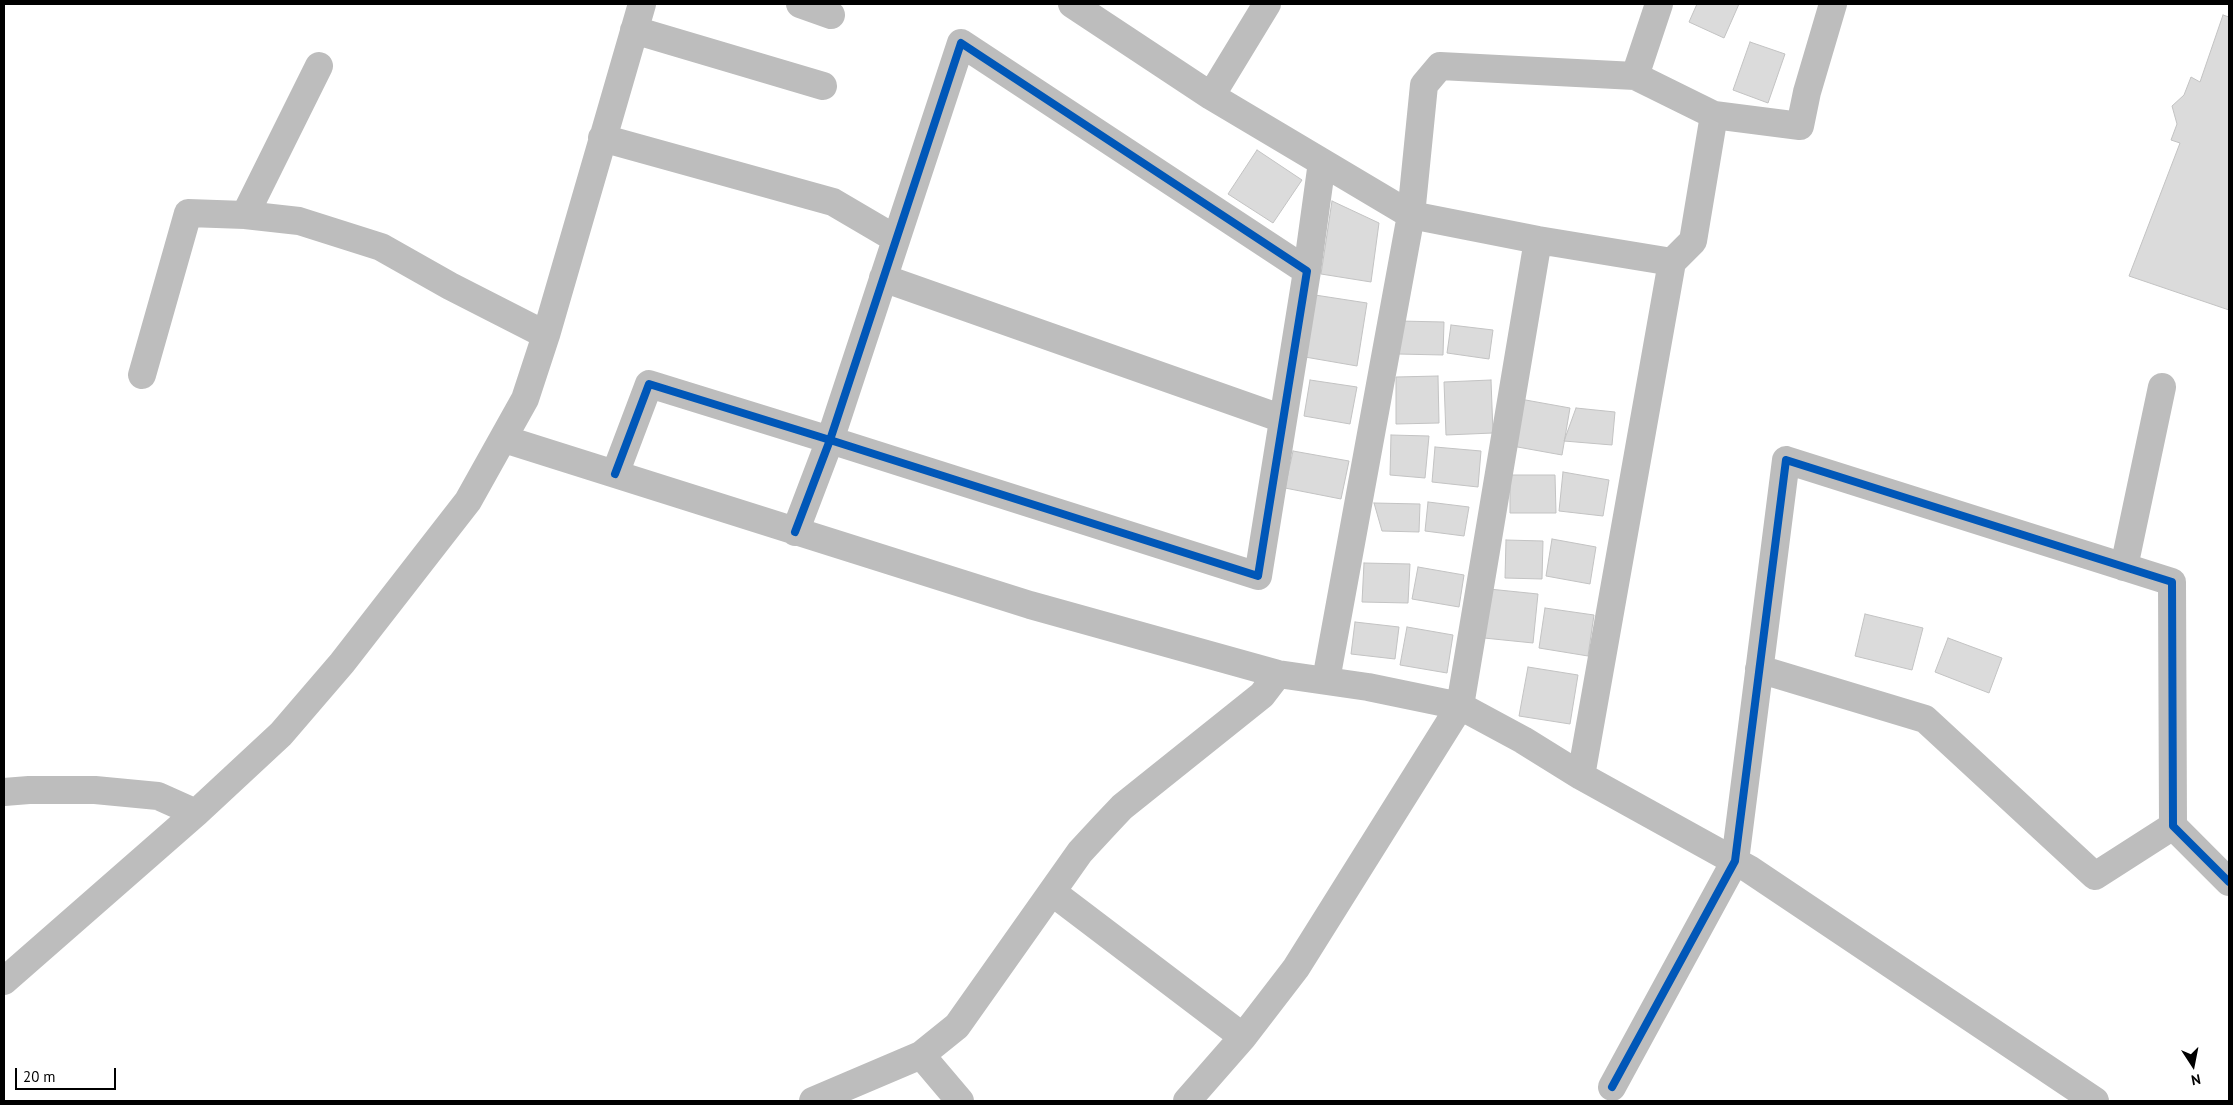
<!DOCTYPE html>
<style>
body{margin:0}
#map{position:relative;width:2233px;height:1105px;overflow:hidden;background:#fff;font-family:"PT Sans",sans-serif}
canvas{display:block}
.frame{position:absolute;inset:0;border:5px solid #000;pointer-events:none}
.north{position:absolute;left:2168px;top:1040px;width:50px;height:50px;-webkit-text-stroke:4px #fff;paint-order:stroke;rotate:169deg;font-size:14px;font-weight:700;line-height:20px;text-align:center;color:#000}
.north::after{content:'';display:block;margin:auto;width:18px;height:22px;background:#000;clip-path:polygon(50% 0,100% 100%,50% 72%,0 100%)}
.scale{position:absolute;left:15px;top:1068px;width:101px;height:22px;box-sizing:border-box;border:2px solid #000;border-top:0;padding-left:6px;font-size:15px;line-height:18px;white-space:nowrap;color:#000;-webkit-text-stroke:4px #fff;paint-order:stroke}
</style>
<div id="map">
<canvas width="2233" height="1105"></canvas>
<div class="frame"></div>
<div class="north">N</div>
<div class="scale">20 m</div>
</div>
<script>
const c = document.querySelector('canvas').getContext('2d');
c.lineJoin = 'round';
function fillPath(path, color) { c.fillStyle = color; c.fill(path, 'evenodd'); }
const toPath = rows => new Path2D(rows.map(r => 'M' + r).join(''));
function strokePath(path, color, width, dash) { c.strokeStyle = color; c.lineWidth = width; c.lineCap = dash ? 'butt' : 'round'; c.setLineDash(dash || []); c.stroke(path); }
const building = toPath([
 [1697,4,1739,4,1724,38,1689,22,1697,4],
 [2223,15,2229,17,2229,310,2129,276,2180,143,2171,140,2177,124,2172,106,2184,95,2191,77,2200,82,2223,15],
 [1750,42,1785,54,1768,103,1733,90,1750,42],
 [1257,150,1302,180,1273,223,1228,194,1257,150],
 [1332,201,1379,223,1371,282,1321,274,1332,201],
 [1315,295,1367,303,1357,366,1305,357,1315,295],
 [1399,321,1444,322,1443,355,1398,354,1399,321],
 [1451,325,1493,330,1489,359,1447,353,1451,325],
 [1438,376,1439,423,1396,424,1396,377,1438,376],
 [1310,380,1357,387,1350,424,1304,416,1310,380],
 [1491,380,1493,433,1446,435,1444,382,1491,380],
 [1520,399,1570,408,1562,455,1512,446,1520,399],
 [1576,408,1615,412,1612,445,1564,441,1576,408],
 [1391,435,1429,436,1425,478,1390,475,1391,435],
 [1435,447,1481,451,1478,487,1432,482,1435,447],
 [1293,451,1349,461,1341,499,1285,488,1293,451],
 [1563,472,1609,480,1603,516,1559,511,1563,472],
 [1510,475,1555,475,1556,513,1510,513,1510,475],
 [1428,502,1469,507,1464,536,1425,531,1428,502],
 [1374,503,1420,504,1419,532,1382,531,1374,503],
 [1552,539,1596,547,1590,584,1546,576,1552,539],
 [1506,540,1543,541,1542,579,1505,578,1506,540],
 [1364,563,1410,564,1408,603,1362,602,1364,563],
 [1418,567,1464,575,1459,607,1412,599,1418,567],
 [1489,589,1538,594,1533,643,1484,638,1489,589],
 [1545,608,1594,615,1588,656,1539,648,1545,608],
 [1865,614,1923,628,1912,670,1855,656,1865,614],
 [1355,622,1399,627,1395,659,1351,654,1355,622],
 [1407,627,1453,635,1447,673,1400,665,1407,627],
 [1948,638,2002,658,1989,693,1935,672,1948,638],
 [1528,667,1578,675,1570,724,1519,716,1528,667]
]);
fillPath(building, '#dbdbdb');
strokePath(building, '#c3c3c3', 1);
strokePath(toPath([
 [800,4,831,15],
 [1072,4,1211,96,1411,215,1538,240,1672,262],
 [634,30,823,86],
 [1635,76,1659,4],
 [1211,96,1267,4],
 [602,138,833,202,896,239],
 [245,215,299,221,381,247,450,286,546,335],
 [1307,271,1322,162],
 [883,278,1283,419],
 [142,375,188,213,245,215,319,66],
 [504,439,1030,605,1278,674,1368,687,1460,706,1523,740,1581,776,1749,869,2095,1101],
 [615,474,649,384,830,440,1258,576,1307,271,961,43,830,440,795,532],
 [2124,567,2162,387],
 [1759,669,1925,719,2095,876,2173,826],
 [1326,680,1411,215,1424,85,1440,66,1635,76,1714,115,1800,126,1807,92,1833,4],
 [1581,776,1672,262,1693,241,1714,115],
 [4,792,29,790,95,790,158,796,196,813],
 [1052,892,1243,1037],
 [4,981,196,813,281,734,342,663,468,501,525,399,546,335,642,4],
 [921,1055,960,1101],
 [1612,1087,1735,861,1786,460,2172,582,2173,826,2229,882],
 [813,1101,921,1055,957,1026,1080,852,1105,825,1122,807,1262,695,1278,674],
 [1187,1101,1243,1037,1296,968,1460,706,1538,240]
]), '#bdbdbd', 28);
strokePath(toPath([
 [615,474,649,384,830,440,1258,576,1307,271,961,43,830,440,795,532],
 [1612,1087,1735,861,1786,460,2172,582,2173,826,2229,882]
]), '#0057b8', 8);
</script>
